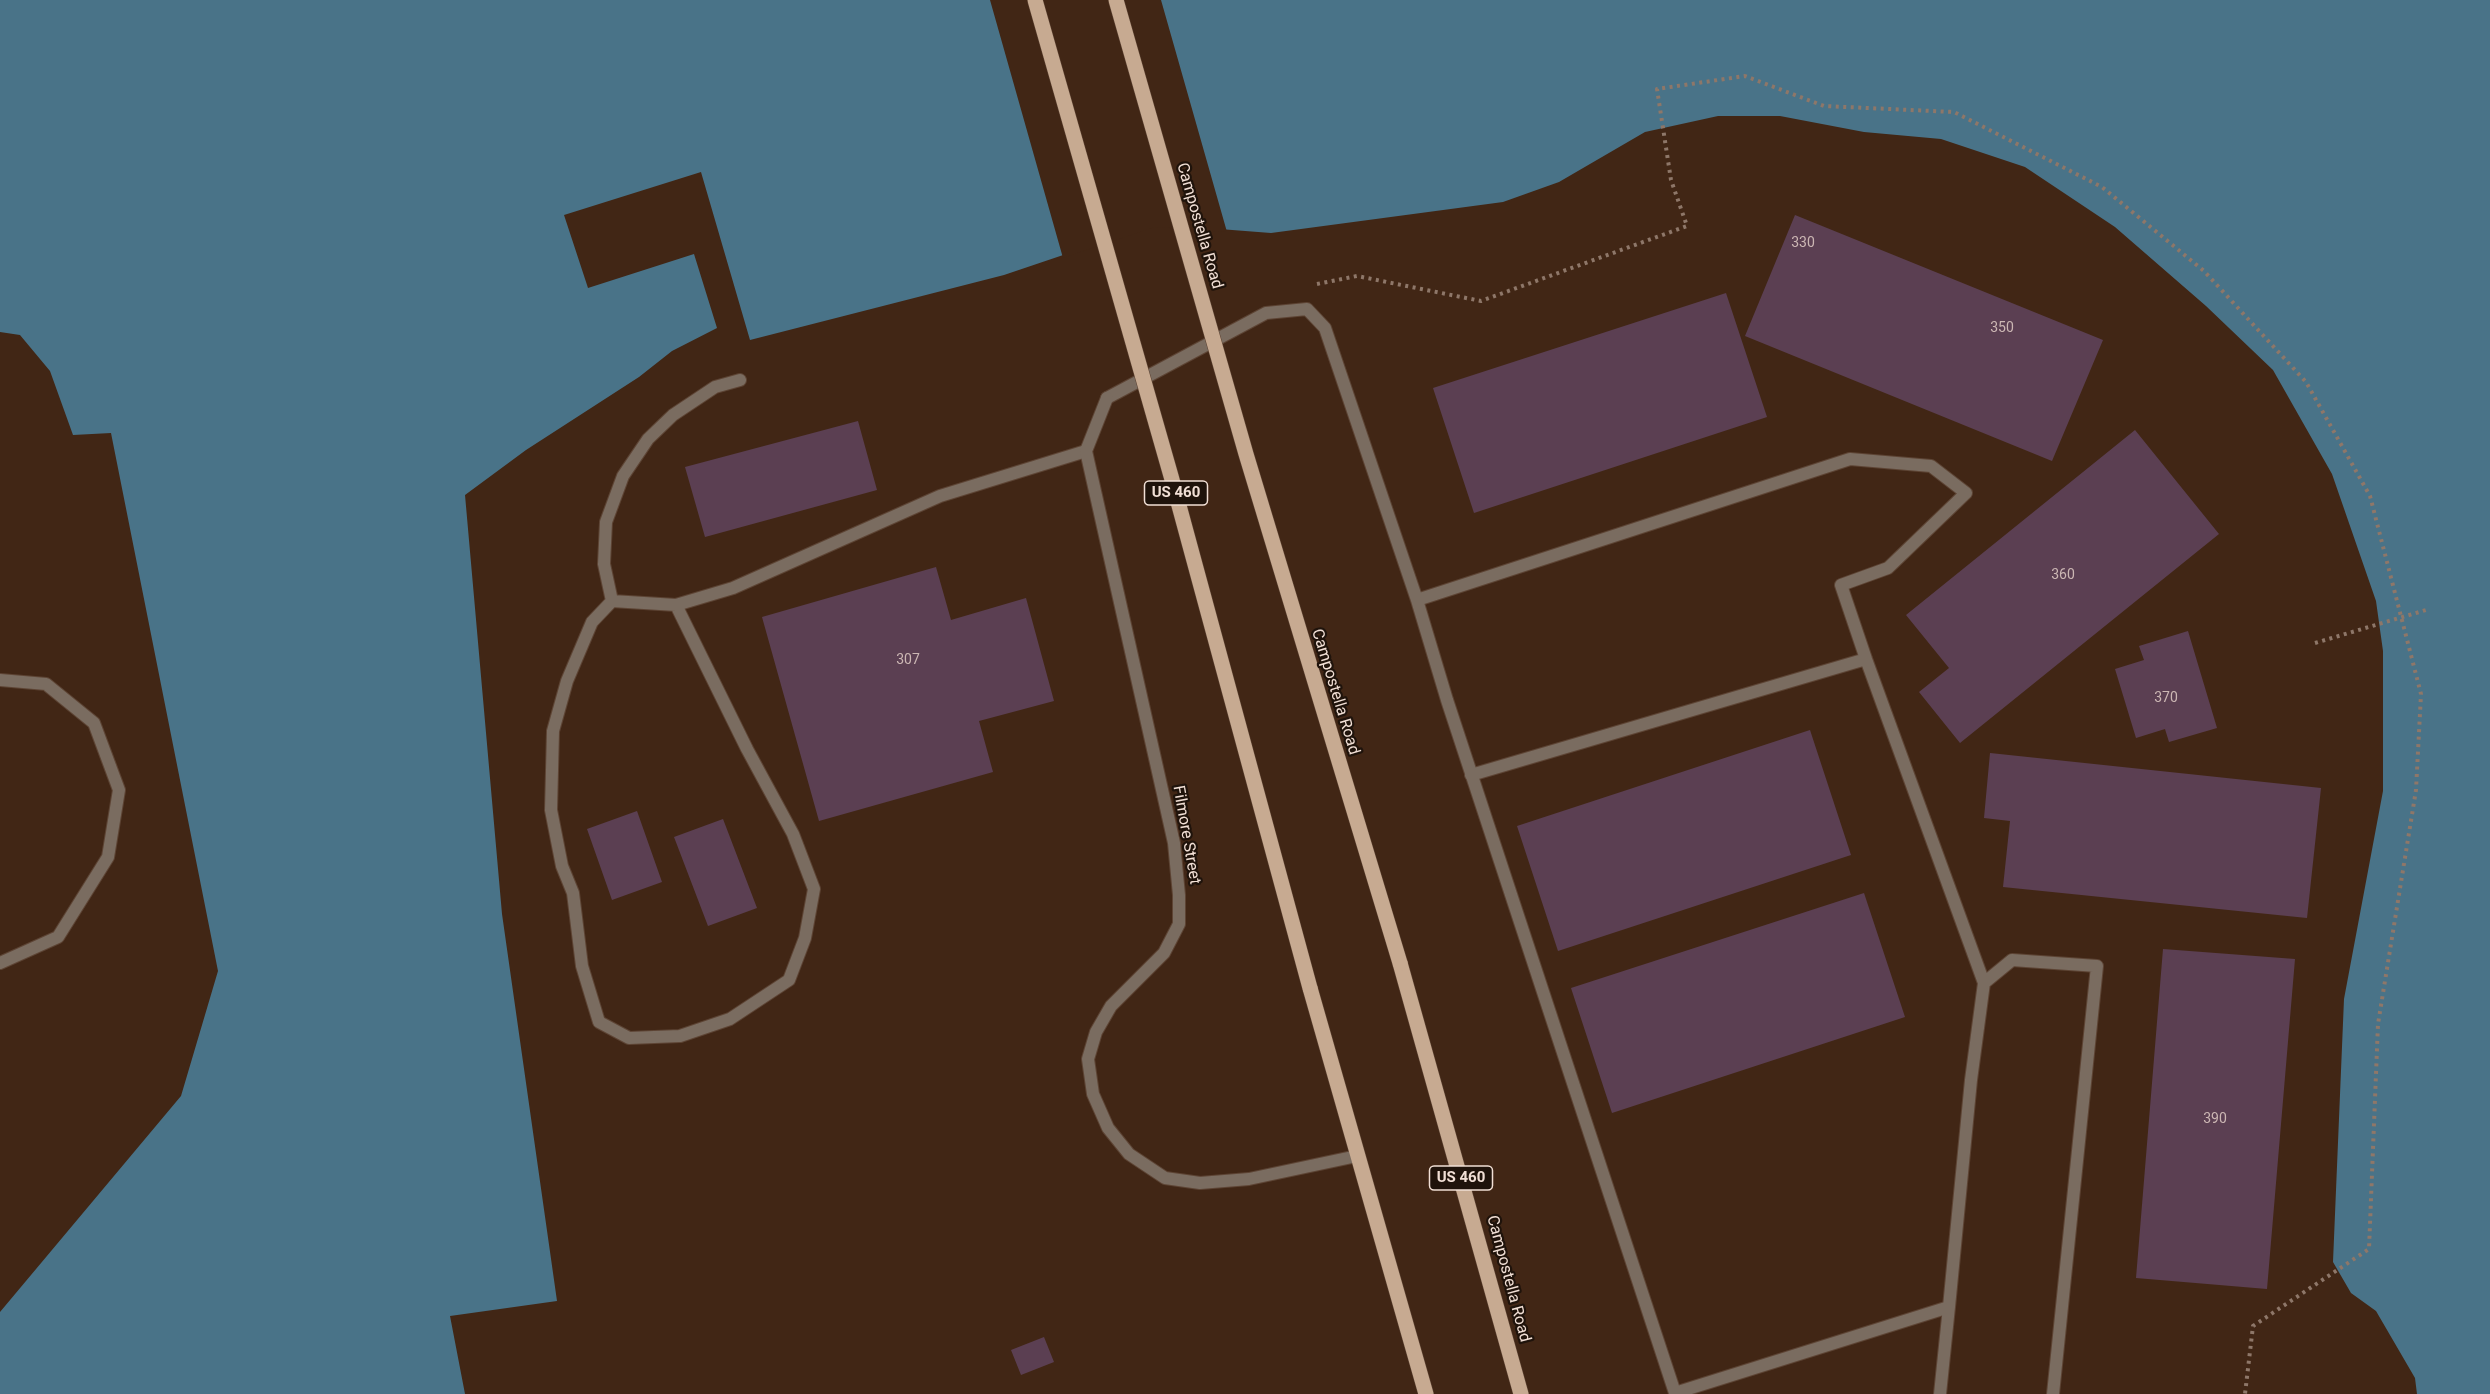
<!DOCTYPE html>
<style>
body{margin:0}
canvas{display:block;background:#412615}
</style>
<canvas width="2490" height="1394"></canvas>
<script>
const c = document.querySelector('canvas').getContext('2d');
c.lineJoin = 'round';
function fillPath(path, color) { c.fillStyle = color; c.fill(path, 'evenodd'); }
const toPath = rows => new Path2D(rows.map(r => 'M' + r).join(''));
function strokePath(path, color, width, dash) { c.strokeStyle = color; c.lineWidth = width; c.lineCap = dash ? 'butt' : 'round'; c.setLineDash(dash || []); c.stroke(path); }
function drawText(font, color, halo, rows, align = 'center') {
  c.font = font + ' Roboto,sans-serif'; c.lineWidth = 4.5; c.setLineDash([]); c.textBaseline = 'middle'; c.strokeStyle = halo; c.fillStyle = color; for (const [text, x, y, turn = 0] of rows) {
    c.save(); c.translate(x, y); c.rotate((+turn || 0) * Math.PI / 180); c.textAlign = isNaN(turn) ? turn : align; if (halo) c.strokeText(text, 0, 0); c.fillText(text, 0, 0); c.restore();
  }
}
fillPath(toPath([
 [0,0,2490,0,2490,1394,2417,1394,2415,1378,2376,1311,2351,1293,2333,1262,2344,999,2383,791,2383,651,2376,601,2332,474,2273,370,2206,306,2115,227,2025,167,1941,139,1864,132,1780,116,1718,116,1645,132,1559,182,1503,202,1271,233,1155,224,1004,275,750,340,701,172,564,215,588,288,694,254,717,328,672,351,639,377,526,450,465,495,502,914,557,1301,450,1316,465,1394,0,1394,0,1312,181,1096,218,971,111,433,73,435,50,371,20,335,0,332]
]), '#497388');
fillPath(toPath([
 [990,0,1161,0,1227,232,1155,227,1063,258]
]), '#412615');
fillPath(toPath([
 [1795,215,2103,340,2052,461,1745,336],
 [1726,293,1767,417,1474,513,1433,388],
 [858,421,877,490,705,537,685,467],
 [2135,430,2219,534,1960,743,1919,692,1949,668,1906,615],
 [936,567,951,620,1026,598,1054,701,979,721,993,772,819,821,762,617],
 [2188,631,2217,728,2169,742,2165,729,2136,738,2115,669,2144,660,2139,646],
 [1810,730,1851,855,1558,951,1517,826],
 [1990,753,2321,788,2307,918,2003,887,2010,821,1984,818],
 [637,811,662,882,612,900,587,829],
 [723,819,757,908,708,926,674,837],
 [1864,893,1905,1017,1612,1113,1571,988],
 [2163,949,2295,959,2267,1289,2136,1278],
 [1044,1337,1054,1362,1021,1375,1011,1350]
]), '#5b3f52');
const lane = toPath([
 [1107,398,1266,313,1307,309,1325,328,1417,600,1850,459,1931,466,1966,493,1888,568,1841,585,1866,659,1984,983],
 [1417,600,1447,700,1675,1393,1949,1307,1940,1394],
 [612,601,604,564,606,522,623,476,648,439,673,415,715,387,740,380],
 [676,605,747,749,793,834,814,889,805,938,789,980,730,1019,680,1036,629,1038,599,1022,582,966,573,893,562,866,551,810,553,731,567,681,592,622,612,601,676,605,733,588,940,496,1086,451],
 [0,680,46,684,94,723,119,790,108,857,58,937,0,963],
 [1471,775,1866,659],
 [1949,1307,1971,1080,1984,983,2012,960,2097,966,2053,1394]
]);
const street = toPath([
 [1107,398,1086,451,1174,843,1179,895,1179,924,1164,953,1111,1006,1096,1032,1088,1059,1093,1094,1108,1128,1129,1154,1165,1178,1200,1183,1249,1179,1357,1156]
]);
const primary = toPath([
 [1400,963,1521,1394],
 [1310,988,1426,1394]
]);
strokePath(lane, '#5d4434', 14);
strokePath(street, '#5d4434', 14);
strokePath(primary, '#5d4434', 16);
strokePath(toPath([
 [1317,284,1357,276,1481,301,1687,226,1671,180,1657,89,1745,76,1824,106,1954,112,2102,187,2204,271,2306,382,2370,496,2421,694,2416,790,2378,1024,2369,1249,2253,1326,2245,1394],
 [2315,643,2426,610]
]), '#8e7769', 4, [3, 4.5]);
strokePath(lane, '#7a6c60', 12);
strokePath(street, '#7a6c60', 12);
strokePath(primary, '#c7aa91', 15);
const primaryBridge = toPath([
 [1035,0,1171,476,1310,988],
 [1116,0,1246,454,1400,963]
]);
strokePath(primaryBridge, '#5d4434', 16, []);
strokePath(primaryBridge, '#c7aa91', 15);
drawText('14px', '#ccb7b4', null, [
 ["330",1803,243],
 ["350",2002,328],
 ["360",2063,575],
 ["307",908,660],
 ["370",2166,698],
 ["390",2215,1119]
]);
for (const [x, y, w] of [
 [1176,493,63],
 [1461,1178,63]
]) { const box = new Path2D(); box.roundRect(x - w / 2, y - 12, w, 24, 4.5); c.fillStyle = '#1f130b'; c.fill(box); strokePath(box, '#f1dfd5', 1.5); }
drawText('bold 15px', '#f1dfd5', null, [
 ["US 460",1176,493],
 ["US 460",1461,1178]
]);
drawText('16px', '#f1dfd5', '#1f130b', [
 ["Campostella Road",1199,226,74],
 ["Campostella Road",1335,692,73],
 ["Filmore Street",1186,835,80],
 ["Campostella Road",1508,1279,75]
]);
</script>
